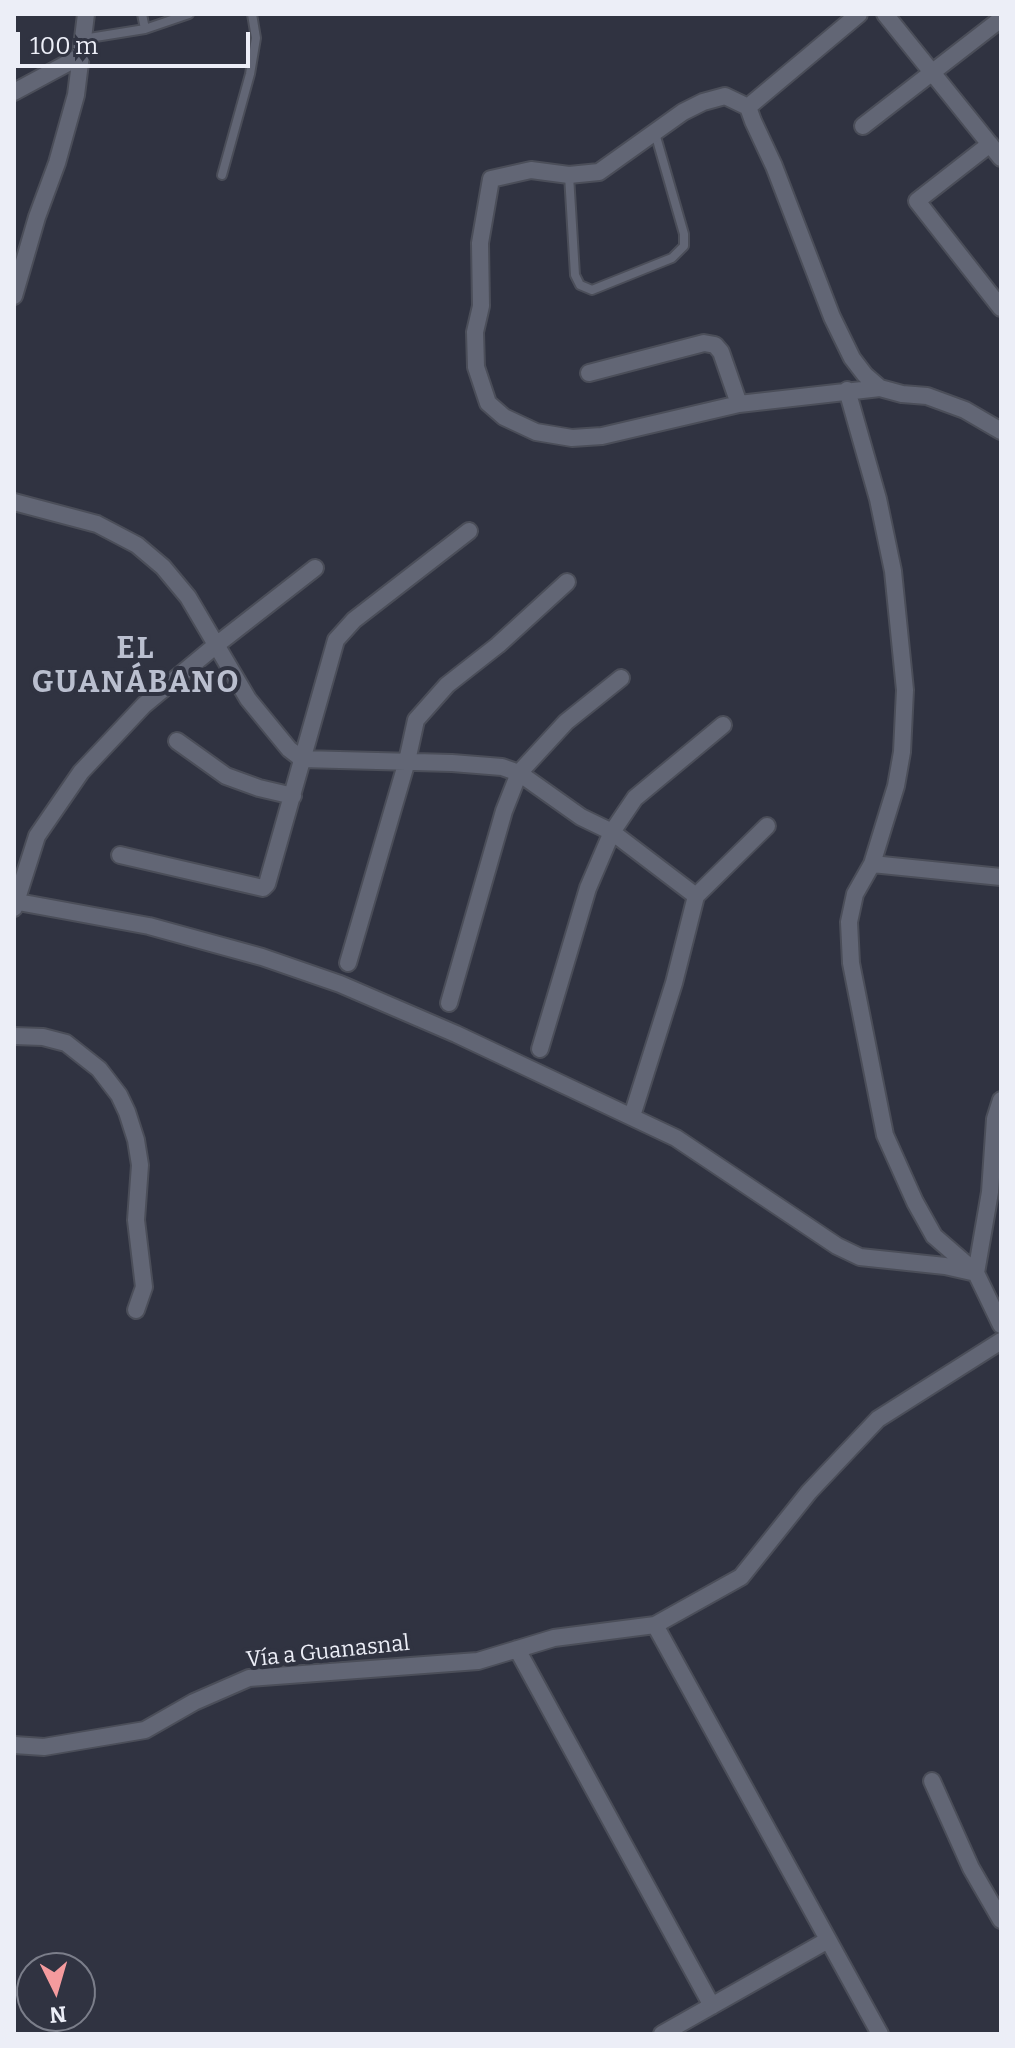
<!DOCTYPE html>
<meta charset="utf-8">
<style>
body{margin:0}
#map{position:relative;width:1015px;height:2048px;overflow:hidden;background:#303341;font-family:Bitter,serif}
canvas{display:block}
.frame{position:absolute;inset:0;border:16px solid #eceef7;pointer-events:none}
.north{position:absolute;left:16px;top:1952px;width:80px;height:80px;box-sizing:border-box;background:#303341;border:2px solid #7b7e8a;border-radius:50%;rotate:175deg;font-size:22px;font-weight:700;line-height:32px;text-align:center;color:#eceef7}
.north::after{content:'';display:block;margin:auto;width:28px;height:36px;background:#f59b9e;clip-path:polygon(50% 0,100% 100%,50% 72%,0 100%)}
.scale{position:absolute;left:16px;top:32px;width:234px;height:36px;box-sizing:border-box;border:4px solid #eceef7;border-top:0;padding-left:10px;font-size:24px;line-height:28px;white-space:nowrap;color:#eceef7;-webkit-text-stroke:6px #303341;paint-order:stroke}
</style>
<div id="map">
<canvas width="1015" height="2048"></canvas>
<div class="frame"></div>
<div class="north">N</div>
<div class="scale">100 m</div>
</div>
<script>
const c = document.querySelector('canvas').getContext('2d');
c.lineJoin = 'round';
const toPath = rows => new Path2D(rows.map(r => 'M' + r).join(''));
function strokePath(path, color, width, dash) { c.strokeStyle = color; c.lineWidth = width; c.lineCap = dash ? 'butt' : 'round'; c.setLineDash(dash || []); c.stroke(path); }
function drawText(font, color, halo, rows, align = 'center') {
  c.font = font + ' Bitter,serif'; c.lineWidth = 8; c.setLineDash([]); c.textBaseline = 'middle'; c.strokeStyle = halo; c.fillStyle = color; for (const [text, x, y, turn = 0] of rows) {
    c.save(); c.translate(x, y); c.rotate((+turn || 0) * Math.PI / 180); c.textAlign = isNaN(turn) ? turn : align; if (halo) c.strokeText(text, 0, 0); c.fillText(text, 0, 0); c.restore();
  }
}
const lane = toPath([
 [142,14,145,29],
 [83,39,145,29,189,14],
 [222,175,250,74,256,38,252,14],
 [569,175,575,275,580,285,592,290,672,258,684,246,684,234,655,133]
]);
const street = toPath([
 [859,14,748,107,753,121,774,166,832,317,852,358,865,375,880,388,902,394,927,396,965,410,1001,431],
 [885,14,1001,158],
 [14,92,79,57],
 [748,107,725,96,703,102,683,112,599,172,569,175,531,170,491,179,480,243,481,306,475,332,476,367,488,403,504,417,536,432,572,438,602,436,739,404,880,388],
 [863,126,1001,19],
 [990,144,917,201,1001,308],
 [14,296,37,217,57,163,76,95,86,14],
 [589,373,704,343,715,345,721,352,739,404],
 [847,390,878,499,893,571,905,690,902,752,896,786,872,864],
 [14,502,97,524,137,545,163,567,188,597,248,699,289,749,302,759,452,763,502,767,519,773,581,817,612,832,696,896],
 [177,741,226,776,259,788,293,796],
 [120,855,263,888,267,884,336,640,354,620,469,531],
 [18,902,149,926,262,957,340,984,456,1034,676,1138,837,1246,860,1257,945,1266,976,1273],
 [14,908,37,836,81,772,144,705,215,646,315,568],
 [348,963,407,761,416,720,447,685,498,645,567,582],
 [449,1003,504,811,519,773,566,722,621,678],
 [14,1036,43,1037,66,1043,99,1069,119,1095,127,1112,136,1140,140,1165,136,1220,144,1287,136,1310],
 [540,1049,588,888,612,832,635,798,723,725],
 [1001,1100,995,1119,990,1192,976,1273,1001,1325],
 [632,1116,674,983,696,896,767,826],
 [972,1269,934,1236,915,1202,885,1135,851,963,849,922,855,894,872,864,1001,877],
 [655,1625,880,2034],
 [517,1649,712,2006],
 [14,1745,44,1747,145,1730,194,1702,249,1678,478,1661,554,1638,655,1625,741,1577,809,1492,878,1419,1001,1341],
 [932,1781,971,1868,1001,1920],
 [662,2034,828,1940]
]);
strokePath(lane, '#4b4e59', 12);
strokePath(street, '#4b4e59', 20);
strokePath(lane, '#626675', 8);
strokePath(street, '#626675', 16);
drawText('22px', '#eceef7', '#303341', [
 ["Vía a Guanasnal",328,1652,-6]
]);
c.letterSpacing = '2px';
drawText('bold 30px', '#babfcf', '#303341', [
 ["EL",136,650],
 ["GUANÁBANO",136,684]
]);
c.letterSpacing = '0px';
</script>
